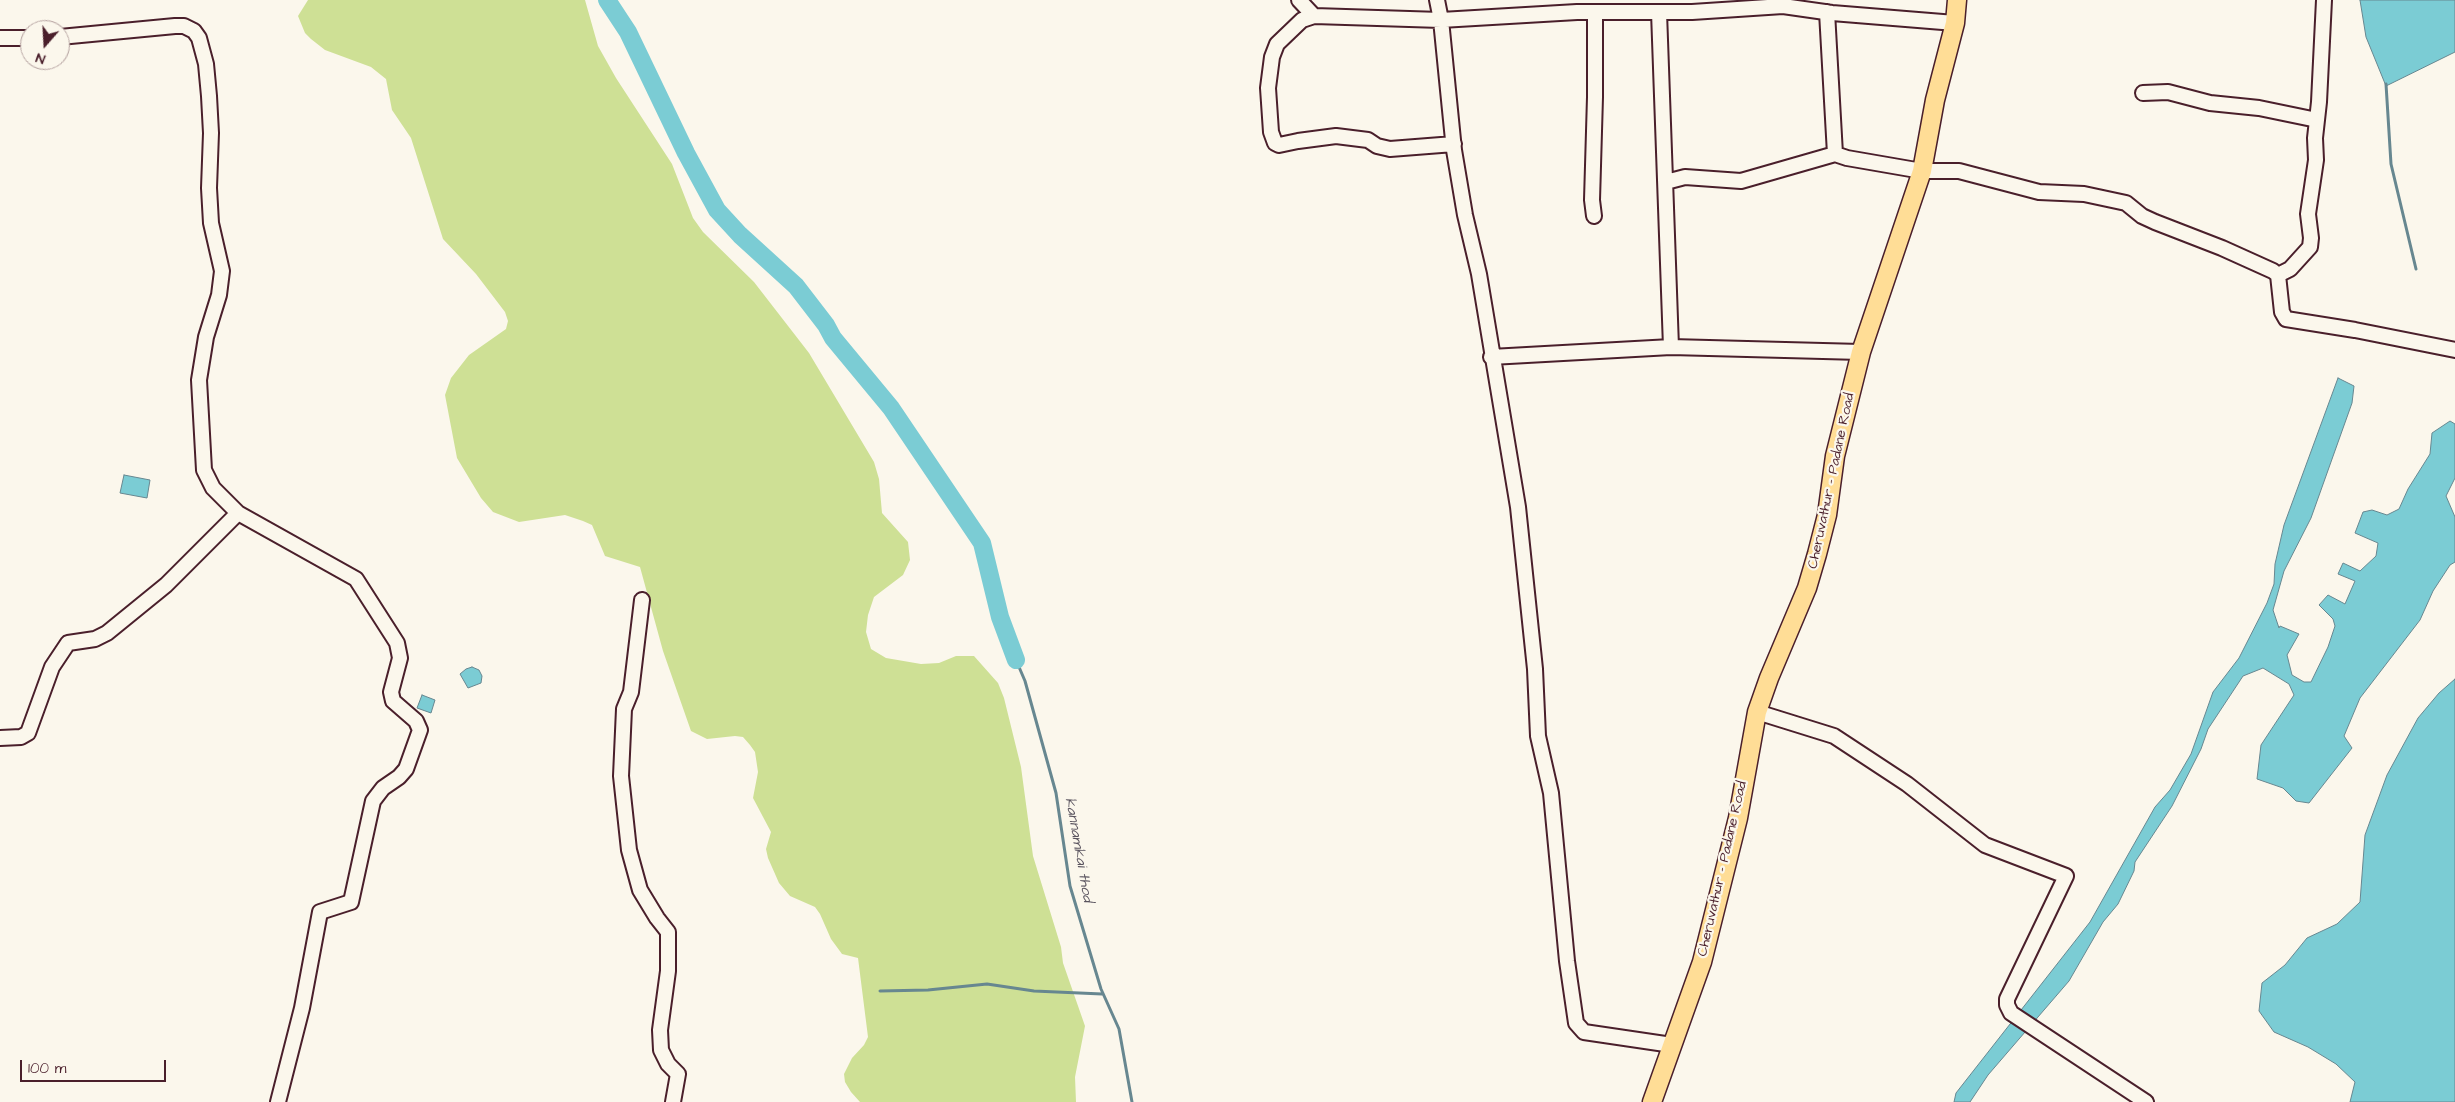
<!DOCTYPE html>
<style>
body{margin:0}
#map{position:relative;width:2455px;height:1102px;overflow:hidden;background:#fbf7ec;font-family:"Architects Daughter",sans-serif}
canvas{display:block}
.north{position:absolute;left:20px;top:20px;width:50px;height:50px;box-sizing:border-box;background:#fbf7ec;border:1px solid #b4a19f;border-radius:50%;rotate:199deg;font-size:14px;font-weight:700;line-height:20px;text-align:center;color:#4a1f2b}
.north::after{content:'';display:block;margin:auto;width:18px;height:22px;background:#4a1f2b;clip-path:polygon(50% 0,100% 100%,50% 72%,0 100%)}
.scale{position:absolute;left:20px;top:1060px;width:146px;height:22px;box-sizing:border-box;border:2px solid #4a1f2b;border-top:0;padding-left:6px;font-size:15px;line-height:18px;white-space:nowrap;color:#4a1f2b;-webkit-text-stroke:4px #fbf7ec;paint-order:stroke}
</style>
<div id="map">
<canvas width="2455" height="1102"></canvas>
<div class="north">N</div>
<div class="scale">100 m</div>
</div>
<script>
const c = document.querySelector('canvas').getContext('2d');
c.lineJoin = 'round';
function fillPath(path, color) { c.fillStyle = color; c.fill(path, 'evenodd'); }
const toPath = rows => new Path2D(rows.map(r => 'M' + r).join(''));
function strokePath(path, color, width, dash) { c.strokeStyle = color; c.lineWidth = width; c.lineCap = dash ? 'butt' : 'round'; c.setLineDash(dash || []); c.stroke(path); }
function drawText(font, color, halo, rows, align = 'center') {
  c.font = font + ' "Architects Daughter",sans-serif'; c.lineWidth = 4.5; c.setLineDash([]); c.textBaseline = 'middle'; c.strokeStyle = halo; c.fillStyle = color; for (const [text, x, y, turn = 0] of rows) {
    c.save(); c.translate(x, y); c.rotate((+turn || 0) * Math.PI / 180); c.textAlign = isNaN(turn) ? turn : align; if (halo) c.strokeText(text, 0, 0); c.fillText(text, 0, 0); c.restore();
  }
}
fillPath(toPath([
 [308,0,585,0,598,46,616,78,672,164,693,218,703,232,754,282,809,353,874,462,879,479,882,513,908,542,910,560,903,575,874,597,868,615,866,632,871,649,886,658,921,664,939,663,956,656,974,656,998,683,1004,698,1021,767,1033,856,1061,947,1063,963,1085,1026,1075,1077,1076,1102,860,1102,851,1092,845,1082,844,1074,852,1058,864,1045,868,1037,858,958,842,954,831,939,820,914,815,907,790,896,779,883,768,858,766,849,771,832,753,798,758,772,755,752,750,745,743,737,735,736,707,739,691,731,663,651,640,567,605,556,592,525,583,521,565,515,519,522,493,512,481,498,457,458,445,395,451,378,469,355,506,329,508,321,505,312,476,274,443,239,411,138,392,110,386,79,371,67,325,50,311,39,305,33,298,16]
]), '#cee095');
const water = toPath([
 [2360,0,2455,0,2455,52,2386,86,2366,37,2360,0],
 [2338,378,2354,386,2352,403,2311,518,2284,571,2273,610,2279,628,2280,626,2299,634,2287,655,2292,675,2304,682,2311,682,2328,647,2335,626,2333,619,2319,605,2328,595,2345,604,2355,581,2338,574,2343,563,2360,571,2376,556,2378,543,2355,533,2363,512,2372,510,2387,515,2399,509,2408,489,2430,454,2432,433,2450,421,2455,424,2455,478,2446,496,2455,517,2455,562,2450,565,2433,591,2420,620,2360,698,2344,736,2352,748,2309,803,2296,801,2283,788,2257,779,2261,745,2294,695,2289,684,2263,668,2243,676,2208,729,2201,749,2172,806,2135,862,2134,871,2118,904,2103,922,2069,981,1988,1075,1970,1102,1954,1102,1956,1093,2090,922,2155,807,2170,790,2191,754,2213,692,2239,658,2267,603,2274,584,2275,564,2284,525,2338,378],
 [124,475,150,480,147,498,120,493,124,475],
 [472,667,479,670,482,676,481,683,468,688,460,674,466,669,472,667],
 [2455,679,2455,1102,2350,1102,2355,1082,2336,1064,2308,1047,2274,1032,2259,1011,2262,983,2285,965,2307,938,2337,924,2360,902,2365,835,2387,775,2418,718,2439,693,2455,679],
 [422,695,435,700,431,713,417,708,422,695]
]);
fillPath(water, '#7bccd4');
strokePath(water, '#678790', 1);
strokePath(toPath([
 [2386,84,2391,164,2416,269],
 [1016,660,1025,681,1056,793,1070,886,1101,989,1119,1029,1132,1102],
 [880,991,928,990,987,984,1034,991,1102,994]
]), '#678790', 3);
strokePath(toPath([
 [607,0,628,32,686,153,717,210,740,235,796,286,826,325,833,338,891,408,982,543,1000,617,1016,660]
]), '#7bccd4', 18);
const minor = toPath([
 [1299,0,1314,16],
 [1437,0,1441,20,1454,150,1465,215,1479,274,1518,507,1535,669,1538,736,1551,793,1567,961,1576,1023,1584,1032,1672,1045],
 [1659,12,1671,347],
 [1827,12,1835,154,1847,158,1922,171,1959,171,2039,192,2084,194,2126,203,2142,216,2155,222,2222,248,2273,271,2278,275,2282,312,2286,319,2355,330,2455,350],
 [60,37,175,26,184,26,194,31,199,38,206,64,209,96,211,133,209,188,211,223,222,271,219,295,206,337,199,380,204,470,213,488,238,513,356,579,397,643,400,658,391,692,393,701,416,721,420,730,406,769,399,777,383,788,373,801,351,902,320,912,302,1008,278,1102],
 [0,38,30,38],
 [2143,93,2168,92,2210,103,2259,108,2317,120],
 [1454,144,1390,149,1377,146,1368,140,1336,136,1298,141,1279,145,1275,143,1271,132,1268,88,1272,57,1277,44,1302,20,1314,16,1441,20,1577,12,1692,12,1783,6,1832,13,1955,23],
 [1666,182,1685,177,1741,181,1835,154],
 [1594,216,1592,200,1595,97,1595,12],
 [2278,275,2290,269,2310,247,2311,238,2308,214,2316,160,2315,138,2319,102,2324,0],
 [1491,357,1671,347,1861,352],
 [642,600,631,692,624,709,621,776,629,850,640,890,657,918,668,932,668,971,660,1030,661,1050,668,1064,678,1074,673,1102],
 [1757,712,1834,736,1907,784,1985,845,2066,876,2007,999,2007,1005,2011,1013,2146,1102],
 [0,738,21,737,28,733,52,667,68,643,95,639,107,633,166,585,238,513]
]);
const major = toPath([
 [1652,1102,1702,962,1738,818,1757,712,1769,678,1807,588,1817,554,1827,515,1835,456,1861,352,1922,171,1935,100,1955,23,1957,0]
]);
strokePath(minor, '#4a1f2b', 18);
strokePath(major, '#4a1f2b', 21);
strokePath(minor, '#fbf7ec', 14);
strokePath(major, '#ffdd96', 18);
drawText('14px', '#4a1f2b', '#fbf7ec', [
 ["Cheruvathur - Padane Road",1832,481,-78],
 ["Cheruvathur - Padane Road",1723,869,-77]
]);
drawText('italic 15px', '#59535e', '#fbf7ec', [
 ["kannamkai thod",1078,850,80]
]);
</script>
